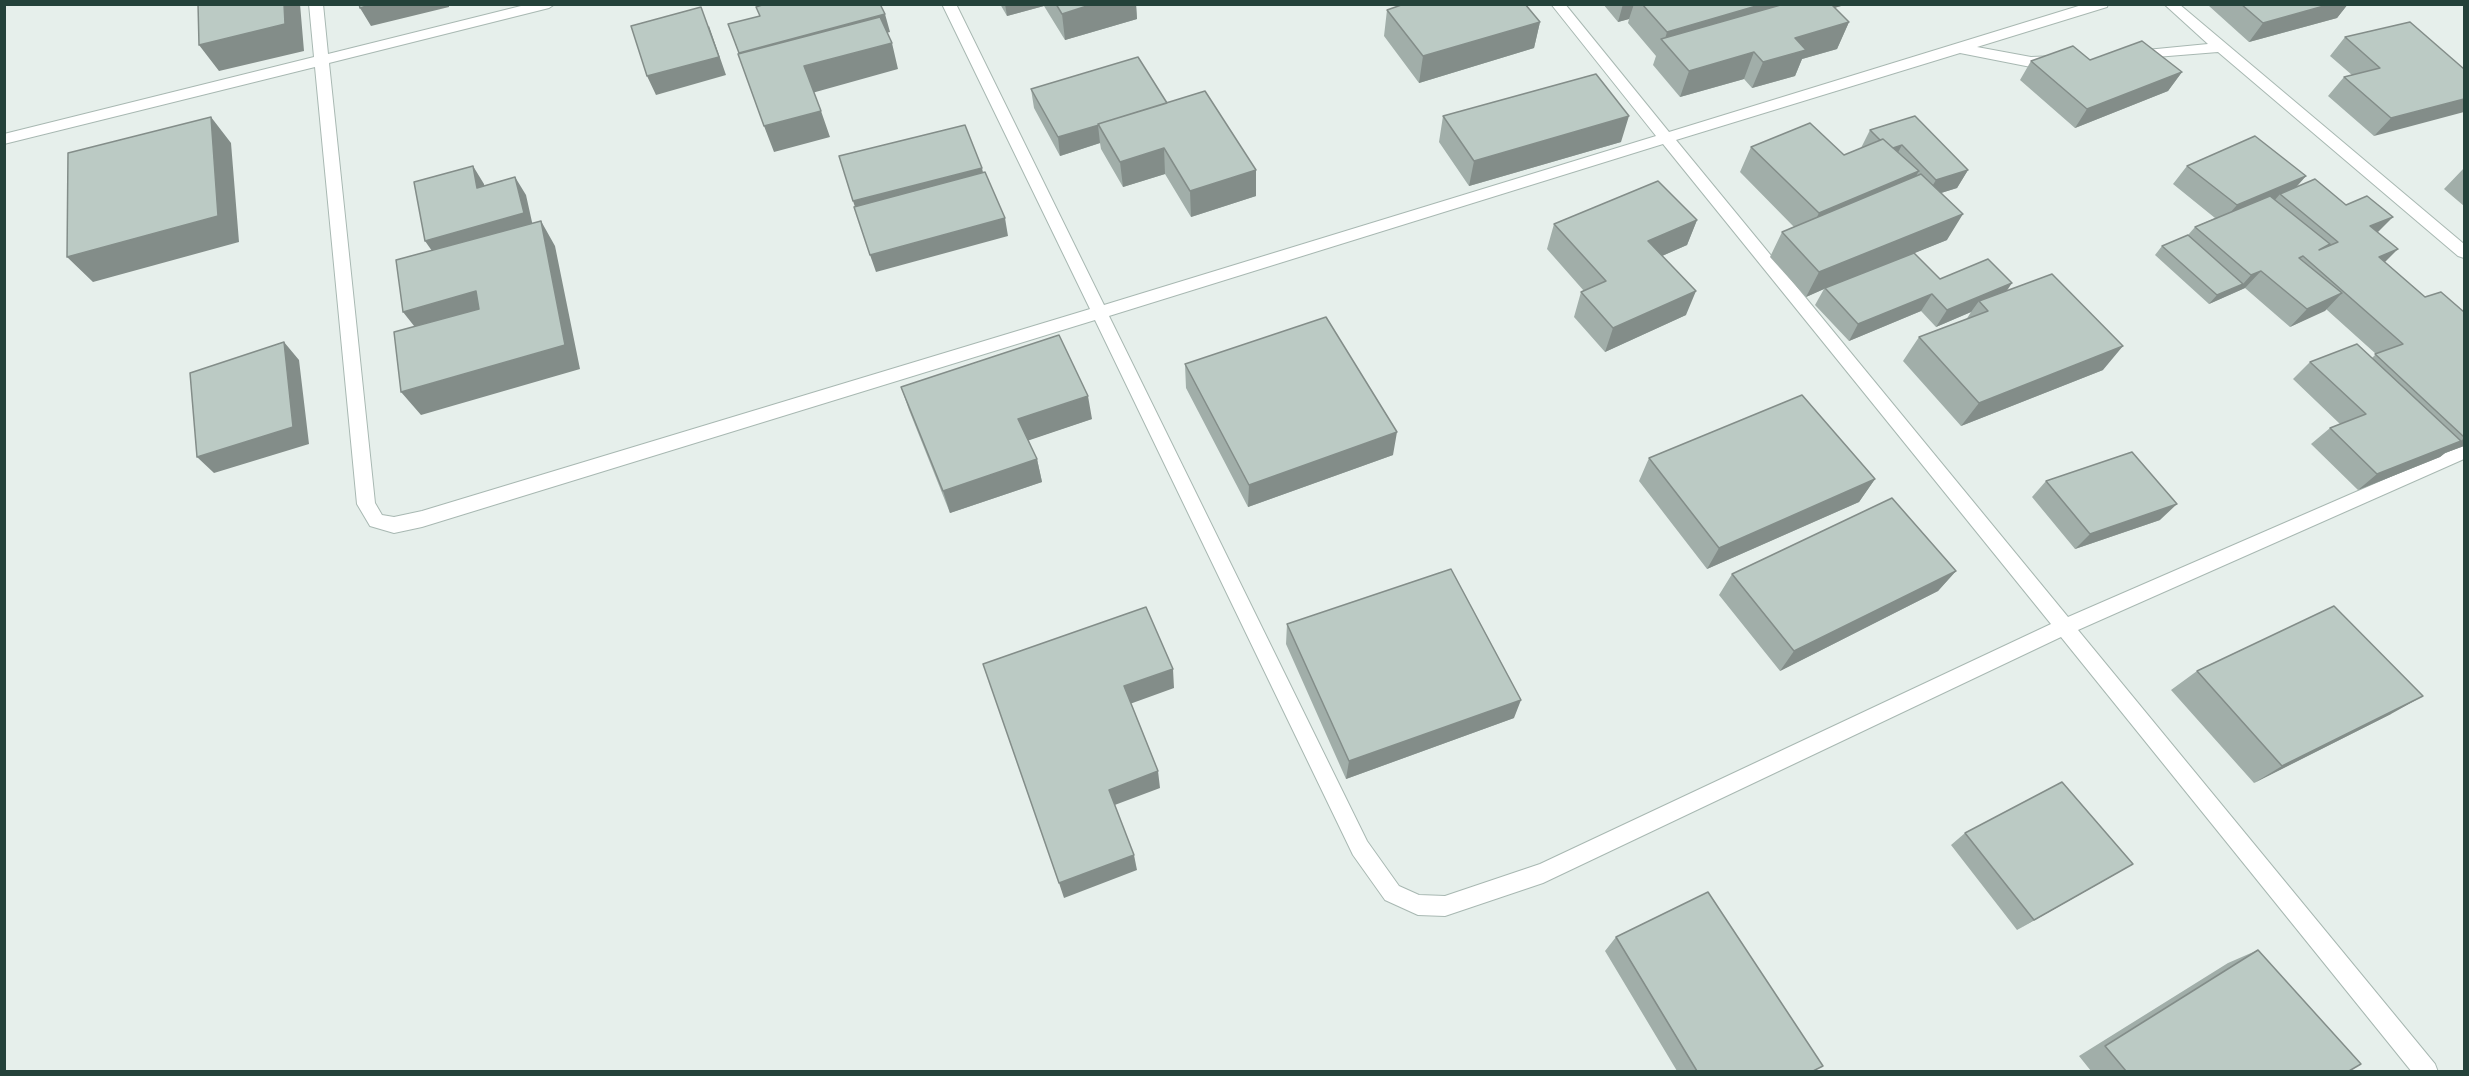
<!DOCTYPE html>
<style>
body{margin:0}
#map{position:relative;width:2469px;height:1076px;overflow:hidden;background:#e6efeb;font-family:Rubik,sans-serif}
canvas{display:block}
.frame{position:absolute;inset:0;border:6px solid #24423a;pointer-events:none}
</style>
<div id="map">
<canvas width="2469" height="1076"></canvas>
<div class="frame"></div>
</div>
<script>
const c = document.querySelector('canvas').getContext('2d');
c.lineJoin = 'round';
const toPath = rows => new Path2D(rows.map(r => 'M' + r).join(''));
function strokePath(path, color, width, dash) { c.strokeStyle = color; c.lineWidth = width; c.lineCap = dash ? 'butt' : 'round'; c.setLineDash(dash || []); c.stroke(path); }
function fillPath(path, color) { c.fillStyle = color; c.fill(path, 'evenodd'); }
const minor = toPath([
 [309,4,323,4,328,54,529,4,555,4,549,8,329,63,375,503,382,515,394,517,422,511,1090,309,942,4,956,4,1104,305,1656,136,1551,4,1565,4,1669,132,2085,4,2108,4,2107,7,1977,47,2031,57,2055,56,2062,61,2060,64,2031,67,1960,53,1676,140,2068,617,2464,445,2464,459,2078,630,2435,1064,2438,1072,2412,1072,2061,637,1543,883,1445,916,1418,915,1385,900,1353,855,1095,320,422,527,394,533,370,526,357,504,315,67,4,144,4,134,314,57,309,4],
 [1663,144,2051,624,1540,864,1445,896,1419,895,1399,886,1367,841,1109,316,1663,144],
 [2164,4,2179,4,2464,244,2464,258,2458,256,2218,52,2131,59,2129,56,2131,53,2136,51,2208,44,2164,4]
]);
strokePath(minor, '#a8b8b2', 2);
fillPath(minor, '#fff');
fillPath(toPath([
 [1000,4,1136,4,1137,19,1065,40,1044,6,1007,16],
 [1603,4,1842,4,1841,6,1834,8,1849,22,1837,49,1802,59,1795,76,1752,88,1744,79,1680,97,1653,65,1656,56,1628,23,1629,19,1618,22],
 [2210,4,2348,4,2337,18,2249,42,2209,6],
 [1387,10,1540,22,1534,48,1419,83,1384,36],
 [2345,37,2464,69,2374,136,2328,96,2344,77,2352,75,2330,56],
 [2090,60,2182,72,2168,91,2075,128,2020,80,2031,61],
 [1031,89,1167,103,1256,170,1256,196,1191,217,1165,174,1123,187,1101,149,1100,143,1060,156,1034,108],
 [1443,116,1621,142,1469,186,1439,142],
 [1870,130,1968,170,1957,188,1941,193,1947,240,1914,253,1940,279,2007,291,2103,370,1961,426,1903,361,1919,337,1966,320,1971,312,1936,327,1921,311,1849,341,1815,305,1824,289,1806,297,1770,257,1782,232,1794,227,1740,172,1751,147,1844,155,1861,148],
 [2187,166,2306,176,2296,187,2377,232,2385,262,2425,297,2464,312,2464,446,2445,453,2440,457,2358,490,2311,444,2330,428,2340,424,2293,379,2310,362,2372,358,2376,354,2326,309,2290,327,2245,288,2209,304,2155,255,2162,246,2188,235,2195,227,2215,218,2173,184],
 [2464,168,2464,206,2444,189],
 [1697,220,1687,245,1662,256,1686,315,1605,352,1574,317,1581,292,1584,291,1547,249,1554,224],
 [1185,364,1393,455,1248,507,1186,388],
 [901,387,1092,419,1028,440,1037,459,1042,482,950,513,909,410],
 [1649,458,1875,479,1859,502,1707,569,1639,481],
 [2046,481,2160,520,2075,549,2032,497],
 [1956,571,1938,591,1780,671,1719,595,1732,574],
 [1287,624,1514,718,1346,779,1286,644],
 [2197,671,2391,714,2254,783,2171,690],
 [1965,833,2114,875,2017,930,1951,845],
 [1616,937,1814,1071,1677,1071,1605,951],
 [2258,950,2349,1071,2091,1071,2079,1056,2228,963]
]), '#a1aea9');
fillPath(toPath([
 [284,4,300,4,304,51,219,71,199,45],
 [373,4,449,4,449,7,371,26,360,8],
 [1005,4,1044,4,1044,6,1007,16],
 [1093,4,1136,4,1137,19,1065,40,1062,14],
 [1623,4,1634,4,1629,19,1618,22],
 [1763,4,1842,4,1841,6,1674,54,1664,42,1667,32],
 [2331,4,2348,4,2337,18,2249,42,2263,23],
 [885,14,890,32,746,72,739,53],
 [1540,22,1534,48,1419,83,1423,56],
 [1849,22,1837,49,1802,59,1795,76,1752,88,1763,62,1795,38],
 [709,26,726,75,656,95,647,76],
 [892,43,898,69,812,93,804,66],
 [1754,52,1744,79,1680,97,1689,71],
 [2182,72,2168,91,2075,128,2087,109],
 [2464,99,2464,112,2374,136,2391,118],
 [821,111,830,137,774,152,764,126],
 [1629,116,1621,142,1469,186,1474,161],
 [211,117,231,143,239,242,93,282,67,257],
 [1098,125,1100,143,1060,156,1058,137],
 [1902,145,1892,164,1889,149],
 [1164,148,1165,174,1123,187,1120,162],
 [473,166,484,184,488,206,477,188],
 [982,168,986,186,859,219,853,201],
 [1256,170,1256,196,1191,217,1190,191],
 [1968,170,1957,188,1925,198,1936,180],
 [1919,171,1904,196,1806,239,1819,213],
 [2306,176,2290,194,2280,194,2274,201,2221,223,2237,205],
 [515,177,526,195,534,231,437,258,425,241],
 [1963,214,1947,240,1826,289,1825,288,1824,289,1806,297,1819,272],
 [2393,217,2375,235,2370,226],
 [1005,218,1008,236,876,272,870,255],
 [1697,220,1687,245,1639,266,1648,241],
 [541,221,555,246,580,369,421,415,401,392,565,345],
 [2398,249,2380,267,2379,257],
 [2261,271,2245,288,2209,304,2217,295,2243,284,2251,275],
 [2012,283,2000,301,1979,301,1971,312,1936,327,1947,310],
 [476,291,493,316,422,336,403,312],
 [1696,291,1686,315,1605,352,1613,328],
 [2342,293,2325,311,2290,327,2307,309],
 [1932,294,1921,311,1849,341,1858,324],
 [284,342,299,360,309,444,214,473,197,457],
 [2123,346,2103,370,1961,426,1979,403],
 [1088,396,1092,419,1024,442,1018,419],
 [1397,432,1393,455,1248,507,1249,485],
 [2464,438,2464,446,2445,453,2440,457,2358,490,2377,474,2461,441],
 [1037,459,1042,482,950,513,943,491],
 [1875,479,1859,502,1707,569,1719,548],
 [2177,504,2160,520,2075,549,2090,534],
 [1956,571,1938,591,1780,671,1794,651],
 [1173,669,1174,688,1127,705,1124,686],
 [2423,696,2391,714,2254,783,2282,766],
 [1521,700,1514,718,1346,779,1349,761],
 [1158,771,1160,788,1112,806,1109,790],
 [1134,855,1137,870,1064,898,1059,883],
 [2133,864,2114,875,2017,930,2034,920]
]), '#838d89');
const building = toPath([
 [198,4,284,4,285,24,199,45,198,4],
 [359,4,373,4,360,8,359,4],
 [765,4,880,4,885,14,739,53,728,24,760,16,756,7,765,4],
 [1056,4,1093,4,1062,14,1056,4],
 [1404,4,1525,4,1540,22,1423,56,1387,10,1404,4],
 [1642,4,1763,4,1667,32,1642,4],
 [1784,4,1831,4,1849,22,1795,38,1806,50,1763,62,1754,52,1689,71,1661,39,1784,4],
 [2241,4,2331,4,2263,23,2241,4],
 [701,7,719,57,647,76,631,26,701,7],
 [880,17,892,43,804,66,821,111,764,126,738,54,880,17],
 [2410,22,2464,69,2464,99,2391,118,2344,77,2380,68,2345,37,2410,22],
 [2142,41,2182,72,2087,109,2031,61,2073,46,2090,60,2142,41],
 [1138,57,1167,103,1098,124,1099,125,1058,137,1031,89,1138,57],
 [1596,74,1629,116,1474,161,1443,116,1596,74],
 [1205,91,1256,170,1190,191,1164,148,1120,162,1098,124,1205,91],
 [1915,116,1968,170,1936,180,1902,145,1893,148,1883,139,1880,140,1870,130,1915,116],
 [211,117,218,216,67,257,68,153,211,117],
 [1810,123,1844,155,1883,139,1919,171,1819,213,1751,147,1810,123],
 [965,125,982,168,853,201,839,156,965,125],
 [2255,136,2306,176,2237,205,2187,166,2255,136],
 [473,166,477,188,515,177,524,213,425,241,414,182,473,166],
 [985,172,1005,218,870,255,854,207,985,172],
 [1921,174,1963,214,1819,272,1782,232,1921,174],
 [2315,179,2346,205,2367,196,2393,217,2370,226,2398,249,2379,257,2425,297,2441,292,2464,312,2464,437,2375,354,2403,344,2303,256,2299,258,2342,293,2307,309,2261,271,2251,275,2195,227,2270,196,2330,244,2319,250,2338,242,2280,194,2315,179],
 [1658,181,1697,220,1648,241,1696,291,1613,328,1581,292,1606,281,1554,224,1658,181],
 [541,221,565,345,401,392,394,332,479,309,476,291,403,312,396,260,541,221],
 [2188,235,2243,284,2217,295,2162,246,2188,235],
 [1914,253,1940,279,1988,259,2012,283,1947,310,1932,294,1858,324,1825,288,1914,253],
 [2052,274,2123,346,1979,403,1919,337,1988,311,1979,301,2052,274],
 [1326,317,1397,432,1249,485,1185,364,1326,317],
 [1059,335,1088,396,1018,419,1037,459,943,491,901,387,1059,335],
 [284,342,293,427,197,457,190,373,284,342],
 [2357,344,2461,441,2377,474,2330,428,2366,414,2310,362,2357,344],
 [1802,395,1875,479,1719,548,1649,458,1802,395],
 [2132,452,2177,504,2090,534,2046,481,2132,452],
 [1892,498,1956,571,1794,651,1732,574,1892,498],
 [1451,569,1521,700,1349,761,1287,624,1451,569],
 [2334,606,2423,696,2282,766,2197,671,2334,606],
 [1146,607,1173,669,1124,686,1158,771,1109,790,1134,855,1059,883,983,664,1146,607],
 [2062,782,2133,864,2034,920,1965,833,2062,782],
 [1708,892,1823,1066,1813,1071,1697,1071,1616,937,1708,892],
 [2258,950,2361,1064,2349,1071,2126,1071,2105,1046,2258,950]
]);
fillPath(building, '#bbcac4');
strokePath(building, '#838d89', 1.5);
</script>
